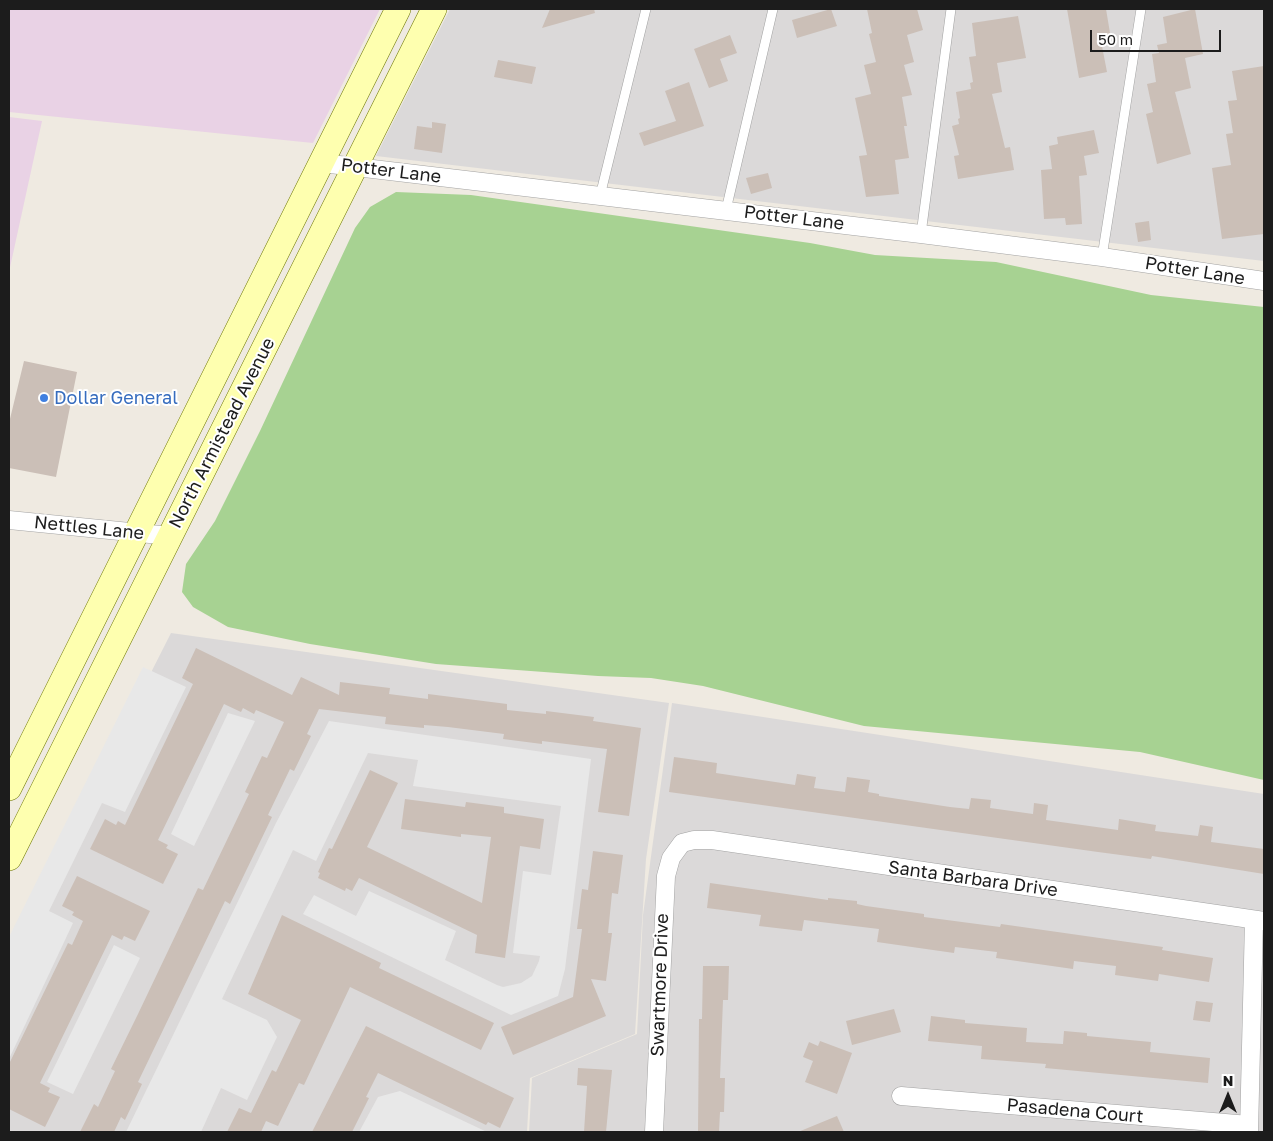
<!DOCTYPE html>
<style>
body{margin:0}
#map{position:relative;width:1273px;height:1141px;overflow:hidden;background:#efeae1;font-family:"Golos Text",sans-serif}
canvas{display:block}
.frame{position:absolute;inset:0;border:10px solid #1c1c1c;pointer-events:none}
.north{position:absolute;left:1203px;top:1071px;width:50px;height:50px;-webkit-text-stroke:4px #fff;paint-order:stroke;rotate:0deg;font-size:14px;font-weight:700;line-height:20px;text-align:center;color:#1c1c1c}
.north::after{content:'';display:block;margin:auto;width:18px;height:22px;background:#1c1c1c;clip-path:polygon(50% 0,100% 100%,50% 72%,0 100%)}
.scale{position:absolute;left:1090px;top:30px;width:131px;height:22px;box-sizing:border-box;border:2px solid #1c1c1c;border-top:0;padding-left:6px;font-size:15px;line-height:18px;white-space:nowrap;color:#1c1c1c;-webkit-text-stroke:4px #fff;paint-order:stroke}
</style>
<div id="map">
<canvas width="1273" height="1141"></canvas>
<div class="frame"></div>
<div class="north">N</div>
<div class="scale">50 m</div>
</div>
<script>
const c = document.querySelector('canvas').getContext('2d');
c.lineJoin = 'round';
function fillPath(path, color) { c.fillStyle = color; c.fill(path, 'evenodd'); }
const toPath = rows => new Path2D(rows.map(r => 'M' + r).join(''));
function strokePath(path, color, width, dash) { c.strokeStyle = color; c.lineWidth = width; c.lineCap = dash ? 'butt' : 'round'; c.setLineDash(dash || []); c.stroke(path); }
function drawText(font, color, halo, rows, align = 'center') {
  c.font = font + ' "Golos Text",sans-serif'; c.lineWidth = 4; c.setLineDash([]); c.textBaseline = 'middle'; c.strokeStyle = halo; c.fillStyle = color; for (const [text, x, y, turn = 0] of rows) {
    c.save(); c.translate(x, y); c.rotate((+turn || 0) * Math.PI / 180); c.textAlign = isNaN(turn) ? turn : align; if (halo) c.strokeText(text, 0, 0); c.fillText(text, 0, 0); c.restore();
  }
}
fillPath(toPath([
 [450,9,1264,9,1264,261,376,156],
 [171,633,669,703,646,859,635,1034,530,1078,527,1132,9,1132,9,953],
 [672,703,1264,794,1264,1132,529,1132,532,1078,637,1034,643,915]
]), '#dbd9d9');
fillPath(toPath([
 [9,9,380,9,313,143,9,112],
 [9,117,42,121,9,272]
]), '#e9d2e5');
fillPath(toPath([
 [396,192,471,195,810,243,875,255,996,262,1151,295,1264,307,1264,780,1140,752,864,726,703,686,651,678,598,676,436,664,310,644,228,627,193,607,182,592,186,564,215,521,260,431,355,228,370,207]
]), '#a7d292');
fillPath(toPath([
 [143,667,186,687,125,812,102,803,49,911,73,923,9,1059,9,937],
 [228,713,255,721,194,846,171,834],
 [329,721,591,759,565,969,558,996,511,1015,303,914,314,895,356,916,369,891,456,931,445,960,497,985,503,987,521,983,532,976,539,961,540,956,513,953,523,871,551,875,561,806,413,786,418,760,368,753,316,861,293,850,222,999,267,1020,277,1037,247,1100,221,1088,201,1132,126,1132,276,823],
 [114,945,140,958,73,1094,47,1082],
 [400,1091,487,1132,359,1132,378,1097]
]), '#e8e8e8');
fillPath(toPath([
 [550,9,594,9,595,13,542,28],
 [831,9,837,26,797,38,792,20],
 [867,9,917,9,923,30,907,35,914,62,904,65,912,95,902,97,907,126,904,126,909,158,895,160,899,194,866,197,859,156,867,155,855,98,871,94,864,65,876,62,869,34,872,33],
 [1067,9,1106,9,1111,39,1101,41,1107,72,1079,78],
 [1195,9,1203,54,1185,58,1191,88,1175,92,1191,154,1157,164,1146,114,1153,112,1147,84,1156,82,1152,54,1159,53,1157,45,1167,43,1163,17],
 [1018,16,1026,58,997,63,1002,92,992,94,1005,148,1010,147,1014,170,958,179,954,156,959,155,952,126,959,124,958,119,960,118,956,92,971,89,970,83,973,82,969,57,976,56,972,23],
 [730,35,737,53,720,59,728,81,709,88,694,49],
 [498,60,536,67,532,84,494,77],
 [1264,66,1264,234,1222,239,1212,168,1231,165,1226,134,1233,133,1228,101,1237,100,1232,71],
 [689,82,704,126,644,146,639,133,676,121,665,91],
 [432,122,446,124,442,153,414,149,417,126,432,128],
 [1094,130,1099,153,1084,156,1087,175,1079,176,1082,224,1066,225,1065,218,1044,219,1041,170,1052,169,1049,146,1058,144,1057,137],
 [768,173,772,188,751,194,746,178],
 [1149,221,1151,240,1138,242,1135,223],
 [24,361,77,372,56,477,9,468,9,423],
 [196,648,292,695,301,677,339,695,340,682,390,688,389,694,428,699,428,694,507,704,507,710,546,714,546,711,594,717,593,721,641,728,629,816,598,812,607,749,542,741,542,744,503,739,504,734,448,727,424,725,424,728,385,724,386,717,319,709,307,734,311,736,294,771,290,769,268,815,272,817,230,904,225,901,214,924,138,1082,142,1084,125,1120,121,1117,114,1132,80,1132,94,1104,98,1107,115,1071,111,1069,138,1014,198,888,203,890,249,794,245,792,262,756,267,758,284,722,256,710,254,714,243,708,241,712,224,704,158,840,168,845,166,848,178,854,163,884,90,849,105,819,116,825,118,821,125,825,193,684,182,678],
 [674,757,717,763,716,773,795,785,797,774,816,777,814,788,845,792,847,777,870,780,868,792,879,794,879,796,950,807,969,809,971,798,991,800,990,808,1033,814,1034,803,1048,805,1046,820,1118,830,1119,819,1156,825,1155,831,1198,836,1200,825,1213,827,1211,842,1264,849,1264,874,1152,856,1151,859,1098,852,669,792],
 [370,770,398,783,367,847,482,903,491,837,461,834,461,837,401,829,405,799,465,807,466,802,504,807,504,813,544,819,540,849,520,846,505,958,475,953,477,935,359,878,352,891,346,888,345,891,318,878,320,873,318,872,329,848,332,849],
 [593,851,623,855,618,894,612,893,608,933,612,933,606,981,591,979,606,1016,513,1055,501,1027,573,997,582,929,577,929,582,889,588,890],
 [77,876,150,911,135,941,124,936,122,940,112,935,40,1083,50,1088,48,1092,60,1097,45,1127,9,1109,9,1064,68,943,72,945,83,921,72,915,74,912,62,906],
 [710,883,828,900,828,898,857,901,857,904,866,906,924,914,924,917,1000,927,1001,924,1163,947,1162,950,1213,958,1209,982,1159,974,1158,981,1115,975,1116,966,1074,961,1073,969,996,958,997,952,955,947,954,953,877,942,879,929,804,920,802,931,759,926,761,915,707,908],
 [282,915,381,963,379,968,494,1023,481,1050,350,987,304,1085,299,1083,278,1126,266,1121,261,1132,227,1132,239,1108,251,1113,272,1070,276,1072,301,1020,248,994],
 [703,966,729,966,728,1000,723,1000,720,1078,725,1078,724,1112,720,1112,719,1132,698,1132,699,1019,702,1019],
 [1196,1001,1213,1003,1210,1022,1193,1020],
 [894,1009,901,1032,852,1045,846,1021],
 [931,1016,965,1020,965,1023,1027,1028,1026,1042,1063,1044,1064,1031,1087,1033,1087,1036,1151,1042,1150,1052,1210,1058,1208,1083,1045,1068,1046,1064,981,1059,982,1046,928,1041],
 [366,1026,514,1098,500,1128,488,1122,486,1125,378,1073,366,1097,369,1098,352,1132,312,1132],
 [820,1041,852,1053,837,1094,805,1082,813,1061,803,1057,809,1042,818,1046],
 [578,1068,612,1070,606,1132,584,1132,587,1086,577,1085],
 [837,1116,844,1132,798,1132]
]), '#cbbfb7');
const service = toPath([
 [600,196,646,9],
 [726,210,773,9],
 [921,234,951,9],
 [1102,257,1141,9]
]);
const minor = toPath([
 [322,163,921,234,1102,257,1264,281],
 [9,520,170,536],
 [901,1096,1249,1125],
 [654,1132,666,876,671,858,682,843,694,840,712,840,1264,921],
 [1249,1132,1254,920]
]);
const secondary = toPath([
 [9,788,398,9],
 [9,858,434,9]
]);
strokePath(service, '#a3a3a3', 10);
strokePath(minor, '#a3a3a3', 19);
strokePath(secondary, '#6e7700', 26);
strokePath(service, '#fff', 9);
strokePath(minor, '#fff', 18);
strokePath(secondary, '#feffaf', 25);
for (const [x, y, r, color] of [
 [44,398,5,"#3f7fe0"]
]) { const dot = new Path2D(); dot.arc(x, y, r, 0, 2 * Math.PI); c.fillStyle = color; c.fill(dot); strokePath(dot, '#fff', 2); }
drawText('18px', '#1c1c1c', '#fff', [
 ["Potter Lane",391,171,7],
 ["Potter Lane",794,218,7],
 ["Potter Lane",1195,271,9],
 ["North Armistead Avenue",222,433,-63],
 ["Nettles Lane",89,528,6],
 ["Santa Barbara Drive",973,879,8],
 ["Swartmore Drive",660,985,-88],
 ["Pasadena Court",1075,1111,5]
]);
drawText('18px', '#366cbe', '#fff', [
 ["Dollar General",54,398]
], 'left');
</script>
